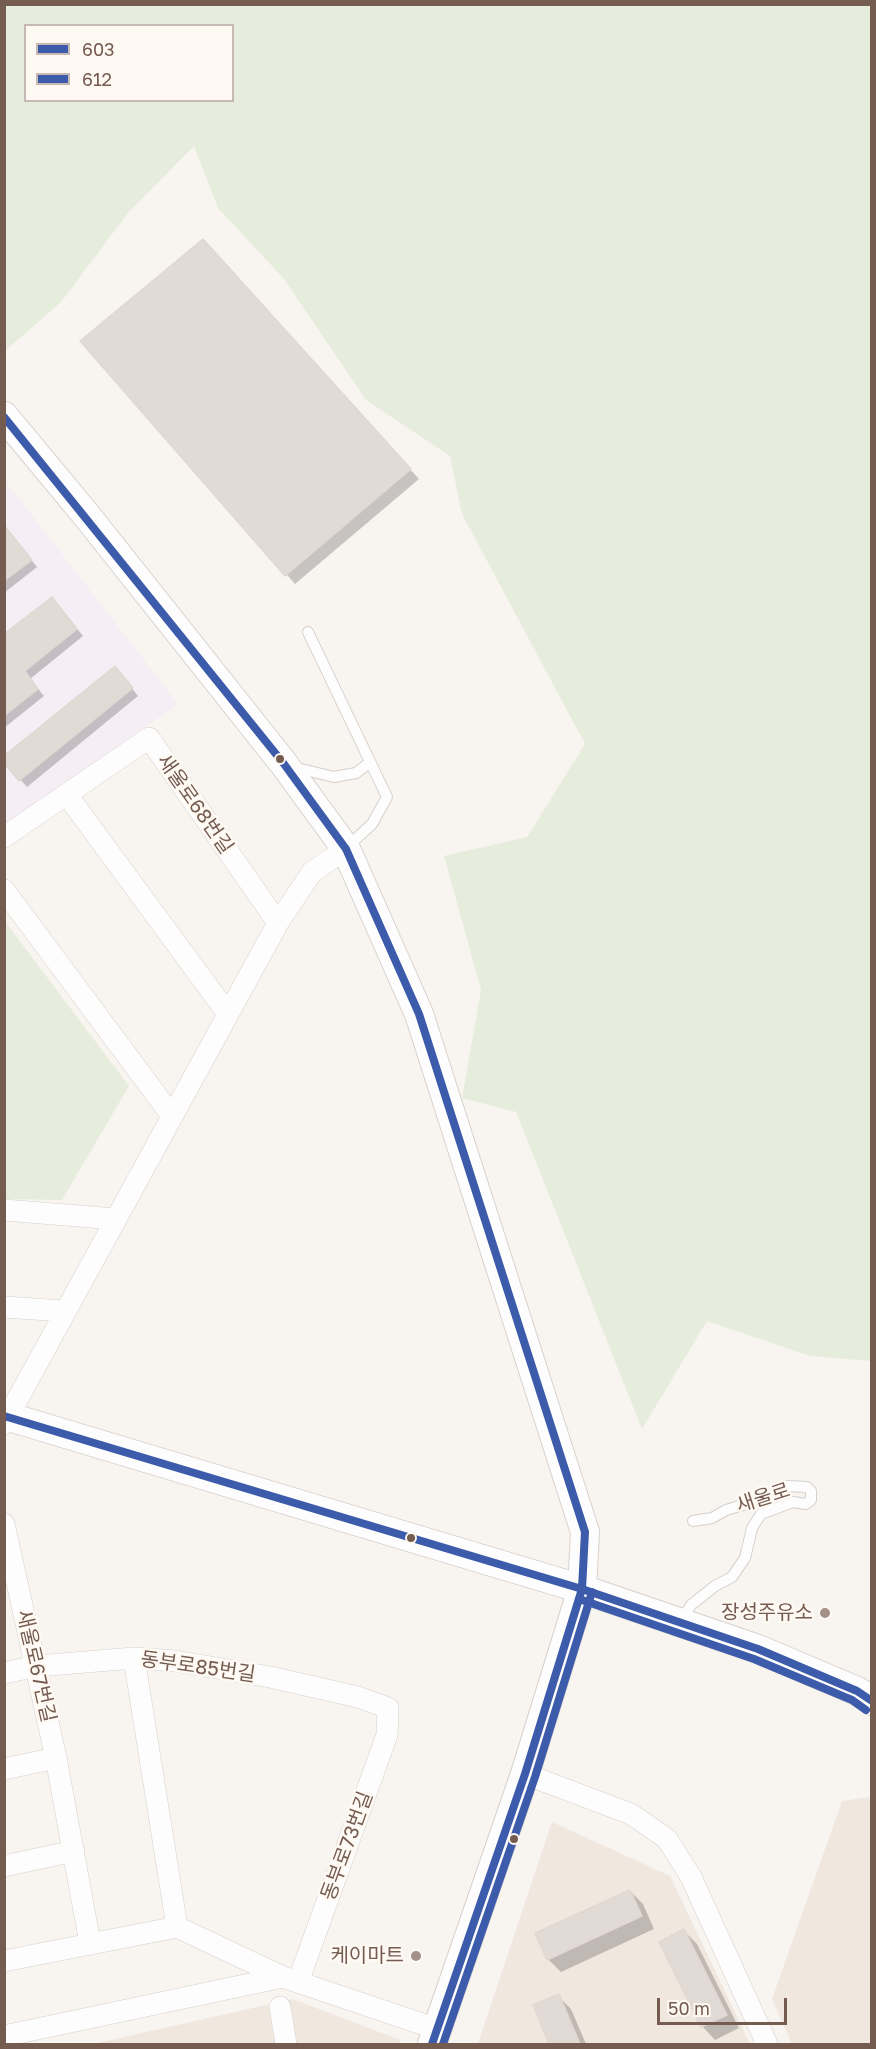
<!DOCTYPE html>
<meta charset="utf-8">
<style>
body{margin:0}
#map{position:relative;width:876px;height:2049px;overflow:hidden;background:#f8f4f0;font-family:"Golos Text",sans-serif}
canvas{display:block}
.frame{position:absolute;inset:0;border:6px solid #755c51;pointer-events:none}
.legend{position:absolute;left:24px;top:24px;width:210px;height:78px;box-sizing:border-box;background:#fef9f3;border:2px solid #c7bab2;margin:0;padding:8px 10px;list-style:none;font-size:18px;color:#755c51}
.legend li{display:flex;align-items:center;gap:12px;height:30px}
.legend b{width:30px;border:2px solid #c7bab2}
.scale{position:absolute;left:657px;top:1998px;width:130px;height:27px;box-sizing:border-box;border:3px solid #755c51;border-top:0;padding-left:8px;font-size:18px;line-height:21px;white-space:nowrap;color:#755c51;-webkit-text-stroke:4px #fef9f3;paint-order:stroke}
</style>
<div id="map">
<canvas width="876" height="2049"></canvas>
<div class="frame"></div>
<ul class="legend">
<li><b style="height:8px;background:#3d5bab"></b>603</li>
<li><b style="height:8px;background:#3d5bab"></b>612</li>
</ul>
<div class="scale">50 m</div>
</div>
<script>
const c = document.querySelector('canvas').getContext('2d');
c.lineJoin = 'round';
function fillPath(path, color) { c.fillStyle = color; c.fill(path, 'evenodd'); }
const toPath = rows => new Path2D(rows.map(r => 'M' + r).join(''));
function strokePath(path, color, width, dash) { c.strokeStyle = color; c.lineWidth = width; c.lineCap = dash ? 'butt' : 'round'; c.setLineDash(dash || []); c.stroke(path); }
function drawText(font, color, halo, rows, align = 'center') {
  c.font = font + ' "Golos Text","Noto Sans KR",sans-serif'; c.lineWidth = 5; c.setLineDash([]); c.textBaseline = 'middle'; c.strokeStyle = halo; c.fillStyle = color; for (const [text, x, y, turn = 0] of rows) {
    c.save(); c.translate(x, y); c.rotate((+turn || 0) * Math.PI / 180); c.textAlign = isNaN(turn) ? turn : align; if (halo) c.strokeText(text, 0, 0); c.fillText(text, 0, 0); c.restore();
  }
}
fillPath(toPath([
 [871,1797,871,2044,792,2044,772,1999,842,1801],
 [552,1822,670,1876,750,2044,478,2044],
 [293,1999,400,2040,399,2044,93,2044]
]), '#f0e7df');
fillPath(toPath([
 [4,479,178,704,5,825,4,825]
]), '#f5eef4');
fillPath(toPath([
 [5,4,871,5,871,1361,810,1356,707,1321,642,1429,516,1112,462,1098,481,990,444,856,527,837,585,744,462,514,450,456,366,400,284,279,218,208,194,146,127,214,61,302,5,351],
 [26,26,232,26,232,100,26,100],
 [4,920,129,1086,62,1200,5,1199]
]), '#e7eddc');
fillPath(toPath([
 [212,250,419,479,295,584,82,341],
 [4,526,37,567,4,593],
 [58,605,83,636,30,679,44,696,4,728,4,636],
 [121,674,138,696,27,787,4,761],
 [630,1891,643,1904,654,1929,561,1972,548,1959],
 [684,1931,697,1944,739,2028,715,2040,702,2026,661,1942],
 [558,1996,571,2009,586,2044,551,2044,535,2006]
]), '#0003');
const building = toPath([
 [203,239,411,469,285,576,80,341,203,239],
 [4,525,32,560,4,581,4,525],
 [52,597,77,629,25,671,38,689,4,716,4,634,52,597],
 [115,666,133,688,19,781,4,763,4,756,115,666],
 [630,1890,642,1916,547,1960,535,1933,630,1890],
 [684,1929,727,2015,701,2027,659,1942,684,1929],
 [559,1994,580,2044,549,2044,533,2005,559,1994]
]);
fillPath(building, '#e2dad5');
strokePath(building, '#e0d8d3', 1.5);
const service = toPath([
 [308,632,387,797,372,824,346,848],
 [293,767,334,777,356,773,369,763],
 [682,1620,691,1605,715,1586,732,1577,745,1558,752,1528,761,1514,793,1502,806,1504,811,1500,811,1491,807,1487,787,1486,759,1500,726,1510,712,1518,693,1521]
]);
const minor = toPath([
 [67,795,228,1014],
 [4,837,149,738,278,923],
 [4,890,172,1116],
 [4,1210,116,1219],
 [4,1307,64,1311],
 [4,1424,278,923,312,872,346,849],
 [4,1524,56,1758,90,1943],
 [134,1658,177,1927],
 [4,1673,37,1666,134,1658,175,1661,270,1677,358,1697,388,1708,387,1735,298,1982],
 [4,1769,56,1758],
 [525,1774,631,1814,667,1839,691,1877,767,2044],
 [4,1866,74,1851],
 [4,1961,177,1927,283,1977,437,2029],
 [280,2007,286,2044],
 [4,2036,283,1977]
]);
const secondary = toPath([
 [4,416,87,516,284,764,346,849,419,1014,585,1532,582,1589,525,1774,432,2044],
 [6,1416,582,1589,758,1649,857,1691,872,1701]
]);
strokePath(service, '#d6d0cb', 12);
strokePath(minor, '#d6d0cb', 22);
strokePath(secondary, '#d8d1cc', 30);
strokePath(service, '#fefdfd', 10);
strokePath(minor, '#fefdfd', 21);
strokePath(secondary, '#fefdfd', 28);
strokePath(toPath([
 [4,417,284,764,346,849,419,1014,585,1532,582,1589,525,1774,432,2044],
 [4,1416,582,1589,758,1649,857,1691,872,1701]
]), '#3d5bab', 8);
strokePath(toPath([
 [579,1599,754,1659,852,1700,866,1710],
 [443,2044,535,1777,592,1592]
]), '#3d5bab', 8);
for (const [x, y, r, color] of [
 [280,759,5,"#755c51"],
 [411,1538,5,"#755c51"],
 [825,1613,6,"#a39189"],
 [514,1839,5,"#755c51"],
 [416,1956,6,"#a39189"]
]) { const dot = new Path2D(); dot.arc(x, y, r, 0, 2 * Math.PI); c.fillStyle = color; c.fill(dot); strokePath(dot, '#fef9f3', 2); }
drawText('20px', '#755c51', '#fef9f3', [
 ["새울로68번길",195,804,55],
 ["새울로",763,1498,-18],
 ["새울로67번길",36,1666,77],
 ["동부로85번길",198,1667,8],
 ["동부로73번길",347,1846,-70]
]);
drawText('20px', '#755c51', '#fef9f3', [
 ["장성주유소",813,1613],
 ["케이마트",404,1956]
], 'right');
</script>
